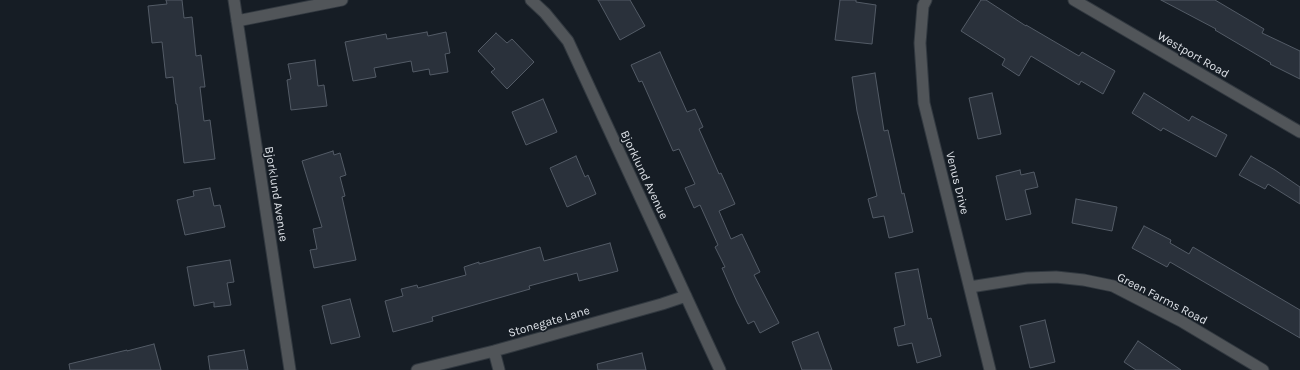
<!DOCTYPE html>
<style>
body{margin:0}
canvas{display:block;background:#161d25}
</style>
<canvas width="1300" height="370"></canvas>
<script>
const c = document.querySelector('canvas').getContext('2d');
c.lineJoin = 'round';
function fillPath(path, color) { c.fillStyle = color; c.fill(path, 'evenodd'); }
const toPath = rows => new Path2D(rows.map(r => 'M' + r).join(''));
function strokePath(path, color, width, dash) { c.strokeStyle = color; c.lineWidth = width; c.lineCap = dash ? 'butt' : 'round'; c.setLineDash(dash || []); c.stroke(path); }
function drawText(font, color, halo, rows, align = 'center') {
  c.font = font + ' Karla,sans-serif'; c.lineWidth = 3.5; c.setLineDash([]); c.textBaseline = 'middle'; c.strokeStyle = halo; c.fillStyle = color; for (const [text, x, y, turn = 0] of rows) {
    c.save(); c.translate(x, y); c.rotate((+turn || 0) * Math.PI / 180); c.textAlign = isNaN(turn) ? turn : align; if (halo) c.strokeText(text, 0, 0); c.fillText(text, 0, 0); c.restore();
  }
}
const building = toPath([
 [166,0,182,0,184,18,192,17,196,56,201,55,205,87,200,87,204,121,210,120,215,159,184,163,177,104,176,104,173,77,166,78,162,42,152,43,148,6,167,4,166,0],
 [598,0,630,0,645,26,620,40,598,0],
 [840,0,856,0,856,2,876,5,872,44,835,40,840,0],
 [981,0,986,0,1026,26,1026,25,1079,56,1082,52,1115,71,1103,94,1081,81,1079,85,1031,56,1019,76,1002,65,1005,59,961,31,981,0],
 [1161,0,1215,0,1264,29,1262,33,1300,51,1300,79,1270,64,1271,63,1215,30,1216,29,1161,0],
 [427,32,428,36,446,32,450,53,445,54,448,72,430,75,429,69,413,72,411,61,374,68,376,77,353,81,345,42,386,34,387,39,427,32],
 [496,33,507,43,512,39,534,62,507,89,491,72,495,69,478,51,496,33],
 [660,52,687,112,695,109,703,127,699,129,719,174,721,173,735,204,719,211,731,239,742,234,760,272,754,275,779,323,760,333,754,321,748,324,737,302,722,268,725,267,715,247,718,245,700,205,694,208,685,188,695,184,679,149,673,151,650,99,642,81,639,82,631,65,660,52],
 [315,60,318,86,324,85,327,106,291,110,287,80,291,79,288,64,315,60],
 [875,73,884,131,888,130,902,194,904,193,913,232,889,238,884,216,873,218,868,199,877,196,857,111,852,77,875,73],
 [992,93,1001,134,978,139,969,98,992,93],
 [1144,93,1189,121,1192,116,1227,135,1216,157,1163,128,1161,131,1132,113,1144,93],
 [543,99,557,132,526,145,512,112,543,99],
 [333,151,334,155,340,153,346,175,340,177,345,196,342,197,356,260,314,268,310,250,317,249,313,229,322,227,302,161,333,151],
 [576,156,585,177,588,175,596,194,567,207,550,168,576,156],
 [1251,156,1275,170,1300,187,1300,204,1268,184,1265,189,1239,175,1251,156],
 [1020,170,1021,175,1034,172,1038,187,1025,190,1031,214,1006,220,996,176,1020,170],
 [210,188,214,206,220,205,225,227,185,235,177,200,194,196,193,191,210,188],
 [1076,199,1117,207,1112,231,1072,223,1076,199],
 [1144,226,1171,240,1170,243,1189,254,1193,247,1300,310,1300,338,1170,262,1167,267,1132,248,1144,226],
 [610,243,618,271,579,281,577,273,529,286,530,289,432,317,433,321,393,332,385,301,403,296,401,289,417,285,418,288,466,275,464,267,479,262,479,264,540,247,544,261,610,243],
 [230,260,234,282,227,283,231,305,214,307,214,302,194,306,187,267,230,260],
 [918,269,928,319,931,318,941,356,917,363,912,343,898,346,894,328,905,325,895,273,918,269],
 [350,299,360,337,331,344,322,306,350,299],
 [1045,320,1055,362,1030,368,1020,326,1045,320],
 [818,332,832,370,802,370,792,342,818,332],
 [1138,341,1181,370,1136,370,1124,362,1138,341],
 [154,344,161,370,70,370,69,364,127,350,127,351,154,344],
 [244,350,248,370,210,370,208,356,244,350],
 [642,353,646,370,598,370,597,364,642,353]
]);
fillPath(building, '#2a313b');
strokePath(building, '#535b66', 1);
const minor = toPath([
 [234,0,290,370],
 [531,0,545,13,568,41,720,370],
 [926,0,923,6,920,43,924,103,990,370],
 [1074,0,1300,132],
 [237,21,342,0],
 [970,287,1027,278,1056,277,1084,280,1113,286,1181,321,1263,370],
 [494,351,499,370],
 [417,370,494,351,662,304,686,296]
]);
strokePath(minor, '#323940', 13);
strokePath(minor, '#515559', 11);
drawText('12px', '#dfe3e9', '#161d25', [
 ["Westport Road",1193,55,30],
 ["Bjorklund Avenue",644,175,65],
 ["Venus Drive",957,183,76],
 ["Bjorklund Avenue",276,194,81],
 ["Green Farms Road",1162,299,27],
 ["Stonegate Lane",549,322,-16]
]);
</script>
